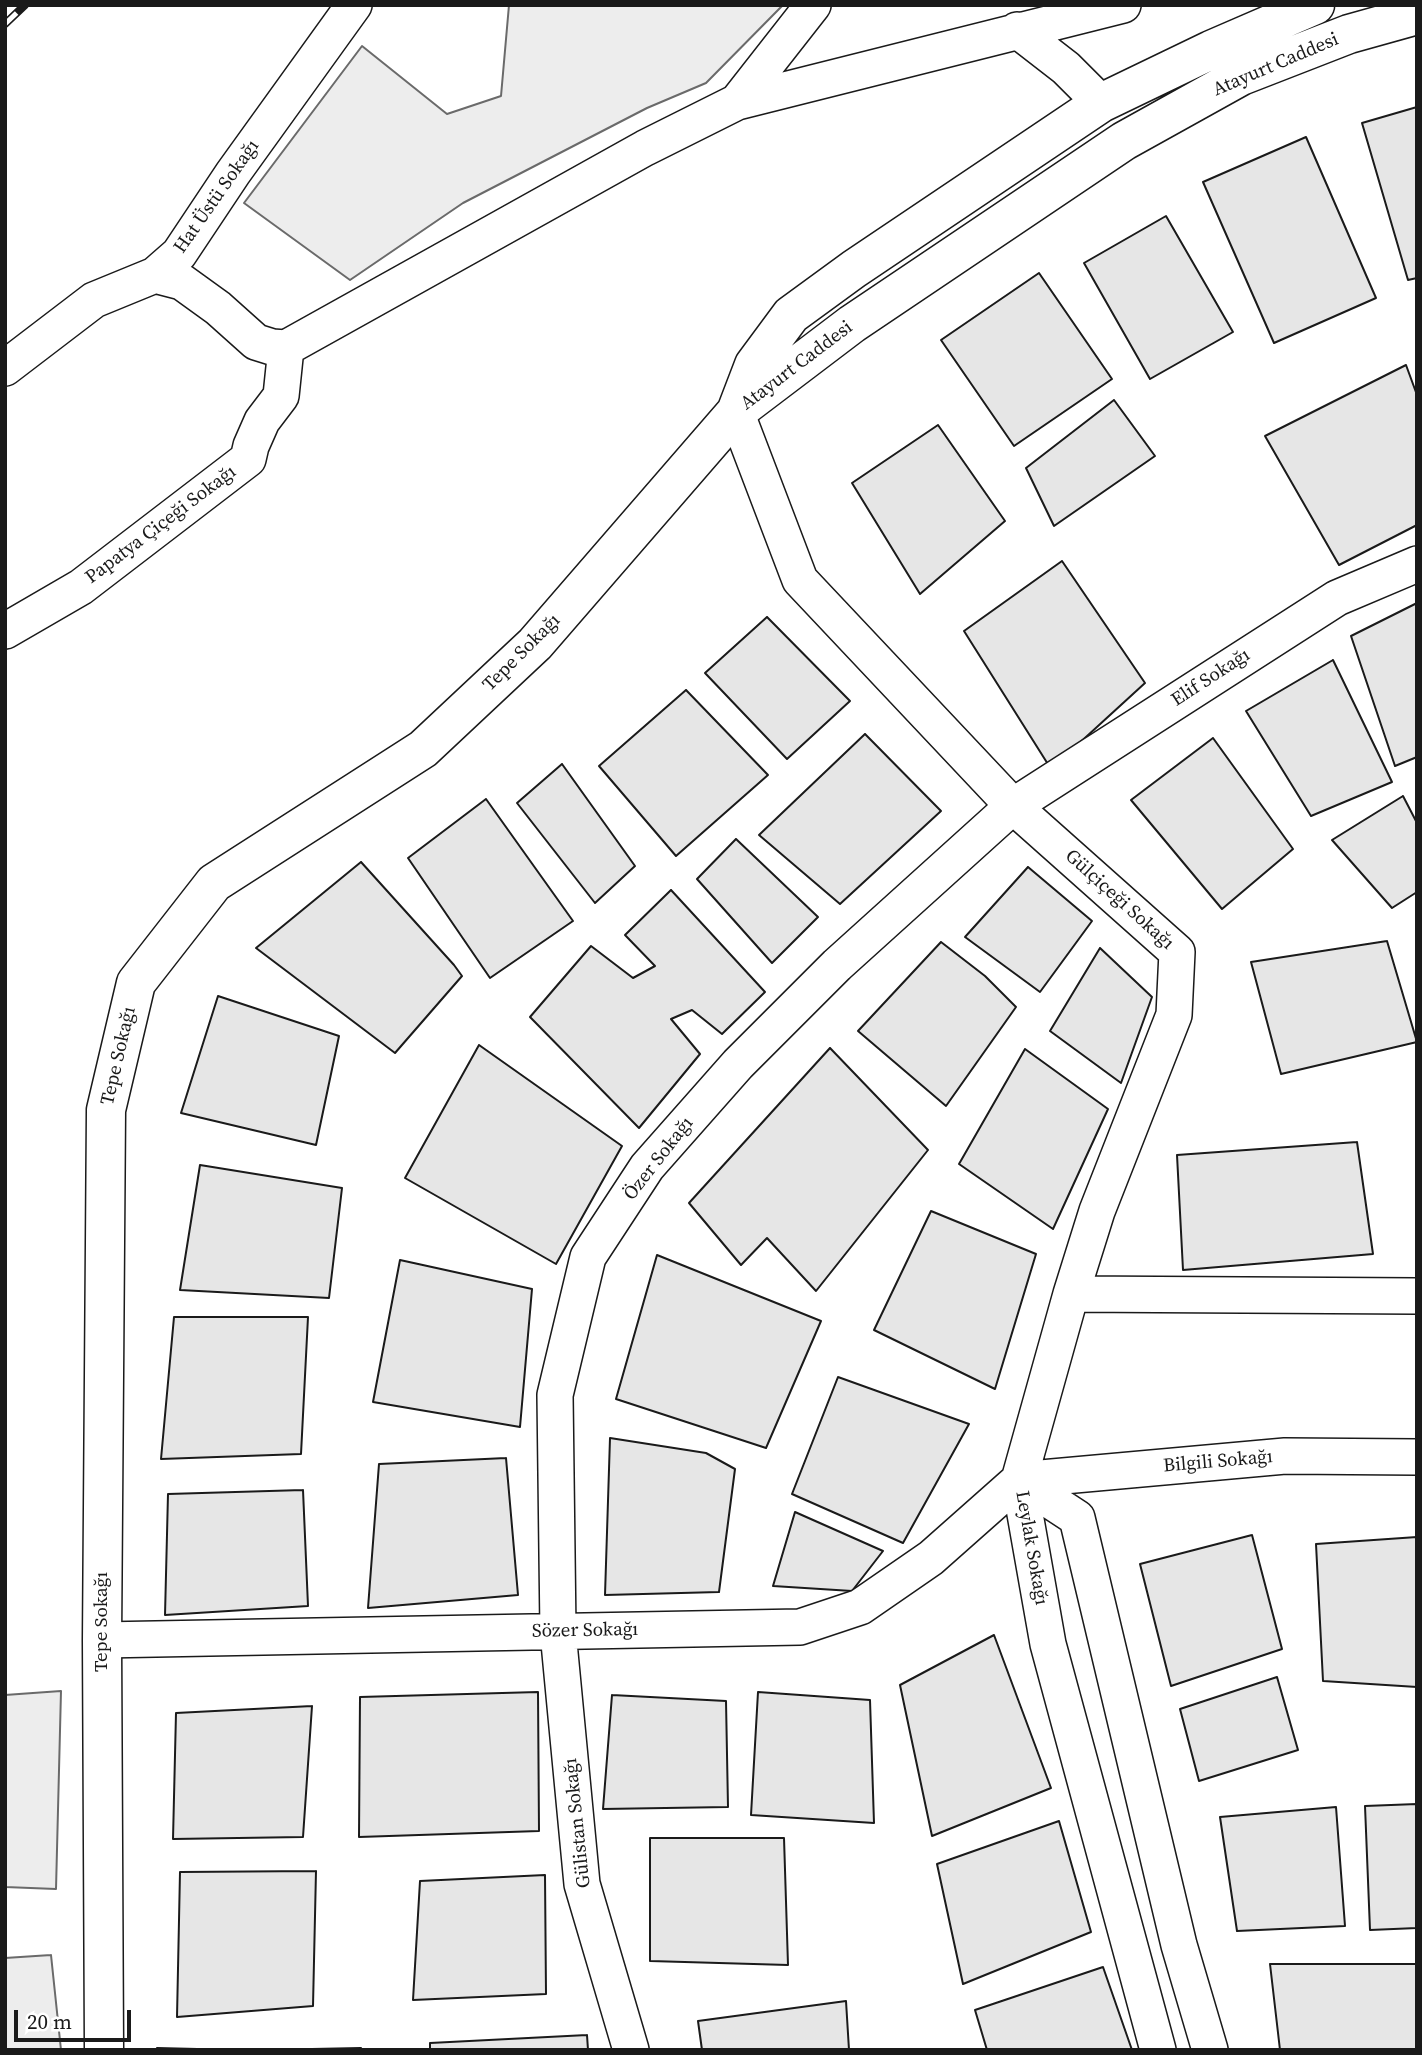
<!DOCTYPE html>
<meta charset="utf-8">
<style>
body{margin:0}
#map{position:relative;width:1422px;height:2055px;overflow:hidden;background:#fff;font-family:"Source Serif 4",serif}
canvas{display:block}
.frame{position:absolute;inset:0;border:7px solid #1a1a1a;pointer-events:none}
.scale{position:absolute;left:14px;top:2010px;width:117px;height:32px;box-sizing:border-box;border:4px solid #1a1a1a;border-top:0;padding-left:9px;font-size:21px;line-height:24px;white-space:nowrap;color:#1a1a1a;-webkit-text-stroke:5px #fff;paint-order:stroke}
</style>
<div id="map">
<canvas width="1422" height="2055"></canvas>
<div class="frame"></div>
<div class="scale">20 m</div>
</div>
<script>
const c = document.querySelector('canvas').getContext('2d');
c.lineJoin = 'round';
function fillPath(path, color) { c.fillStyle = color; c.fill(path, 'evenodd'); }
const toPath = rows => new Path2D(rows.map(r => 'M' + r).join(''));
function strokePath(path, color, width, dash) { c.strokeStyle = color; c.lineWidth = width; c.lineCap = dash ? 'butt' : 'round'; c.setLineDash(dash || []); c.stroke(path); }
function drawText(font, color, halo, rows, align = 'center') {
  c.font = font + ' "Source Serif 4",serif'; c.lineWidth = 5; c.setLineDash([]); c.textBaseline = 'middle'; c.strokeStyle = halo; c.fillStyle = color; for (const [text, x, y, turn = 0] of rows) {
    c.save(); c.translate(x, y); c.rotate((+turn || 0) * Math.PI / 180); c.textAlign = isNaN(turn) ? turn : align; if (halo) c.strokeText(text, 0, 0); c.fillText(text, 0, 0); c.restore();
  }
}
const built = toPath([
 [509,5,783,5,706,83,647,108,463,203,350,280,244,203,362,46,447,114,501,96,509,5],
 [61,1691,56,1889,5,1887,5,1695,61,1691],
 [51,1955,61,2050,5,2050,5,1958,51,1955]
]);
fillPath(built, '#ededed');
strokePath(built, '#6a6a6a', 2);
const building = toPath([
 [1417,107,1417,278,1408,280,1362,123,1417,107],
 [1306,137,1376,298,1274,343,1203,182,1306,137],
 [1166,216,1233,332,1150,379,1084,263,1166,216],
 [1039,273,1112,379,1014,446,941,340,1039,273],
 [1406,365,1417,395,1417,525,1339,565,1265,436,1406,365],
 [1114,400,1155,456,1054,526,1026,468,1114,400],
 [938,425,1005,521,920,594,852,483,938,425],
 [1062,561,1145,683,1051,769,964,631,1062,561],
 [1417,603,1417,757,1395,766,1351,636,1417,603],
 [767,617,850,701,787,759,705,673,767,617],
 [1333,660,1392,782,1311,816,1246,711,1333,660],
 [686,690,768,775,676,856,599,766,686,690],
 [865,734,941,811,840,904,759,835,865,734],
 [1213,738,1293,849,1222,909,1131,800,1213,738],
 [562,764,635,866,595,903,517,803,562,764],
 [1403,796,1417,823,1417,892,1392,908,1332,840,1403,796],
 [486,799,573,921,490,978,408,858,486,799],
 [736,839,818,917,772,963,697,879,736,839],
 [361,862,454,965,462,976,395,1053,256,948,361,862],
 [1028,867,1092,921,1040,992,965,937,1028,867],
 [671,890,765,992,722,1034,692,1010,671,1019,700,1054,639,1128,530,1017,591,946,633,978,655,966,625,935,671,890],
 [1387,941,1417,1042,1281,1074,1251,962,1387,941],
 [941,942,985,976,1016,1007,946,1106,858,1031,941,942],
 [1100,948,1152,997,1121,1083,1050,1031,1100,948],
 [218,996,339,1036,316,1145,181,1113,218,996],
 [479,1045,622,1146,556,1264,405,1178,479,1045],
 [830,1048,928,1150,816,1291,767,1238,741,1265,689,1203,830,1048],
 [1025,1049,1108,1109,1053,1229,959,1164,1025,1049],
 [1357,1142,1373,1254,1183,1270,1177,1155,1357,1142],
 [200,1165,342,1188,329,1298,180,1290,200,1165],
 [931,1211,1036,1254,995,1389,874,1330,931,1211],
 [657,1255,821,1321,766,1448,616,1399,657,1255],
 [400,1260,532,1289,520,1427,373,1402,400,1260],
 [174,1317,308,1317,301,1454,161,1459,174,1317],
 [838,1377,969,1424,903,1543,792,1494,838,1377],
 [610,1438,706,1453,735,1469,719,1592,605,1595,610,1438],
 [506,1458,518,1595,368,1608,379,1464,506,1458],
 [303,1490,308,1606,165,1615,168,1494,303,1490],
 [795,1512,883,1551,852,1591,773,1586,795,1512],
 [1252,1535,1282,1649,1171,1686,1140,1564,1252,1535],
 [1417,1537,1417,1687,1323,1681,1316,1544,1417,1537],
 [994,1635,1051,1788,932,1836,900,1685,994,1635],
 [1277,1677,1298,1750,1199,1781,1180,1709,1277,1677],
 [538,1692,539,1831,359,1837,360,1697,538,1692],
 [758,1692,870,1700,874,1823,751,1815,758,1692],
 [612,1695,726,1701,728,1807,603,1809,612,1695],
 [312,1706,303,1837,173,1839,176,1713,312,1706],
 [1417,1804,1417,1928,1370,1930,1365,1806,1417,1804],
 [1336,1807,1345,1926,1237,1931,1220,1817,1336,1807],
 [1059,1821,1091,1932,963,1984,937,1864,1059,1821],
 [650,1838,784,1838,788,1965,650,1961,650,1838],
 [316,1871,313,2006,177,2017,180,1872,316,1871],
 [545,1875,546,1994,413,2000,420,1881,545,1875],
 [1270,1964,1417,1964,1417,2050,1280,2050,1270,1964],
 [1103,1967,1132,2050,987,2050,975,2010,1103,1967],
 [846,2001,849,2050,702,2050,698,2021,846,2001],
 [587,2035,588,2050,430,2050,430,2043,587,2035],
 [157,2048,238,2050,157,2050,157,2048],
 [361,2048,361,2050,312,2050,312,2049,361,2048]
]);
fillPath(building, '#e6e6e6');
strokePath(building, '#1a1a1a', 2);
const street = toPath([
 [1017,30,1066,68,1101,103],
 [737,102,813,5],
 [155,275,182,282,218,308,256,342,272,347,286,348,645,148,737,102,1123,5],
 [5,368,94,300,155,275,179,254,233,173,354,5],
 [736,412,800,580,1013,806,1177,952,1174,1015,1097,1211,1071,1294,1019,1480,1048,1644,1158,2050],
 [5,631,81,587,248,459,251,446,262,421,281,396,286,348],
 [1071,1294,1417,1296],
 [1019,1480,1077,1518,1179,1945,1210,2050],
 [1019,1480,1285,1456,1417,1457],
 [102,1640,800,1627,860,1607,931,1558,1019,1480],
 [631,2050,582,1884,558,1632,555,1395,588,1257,647,1167,738,1064,837,965,1013,806,1337,598,1417,564]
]);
const secondary = toPath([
 [736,412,754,365,791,315,854,269,1101,103,1211,50,1315,5],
 [104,2050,102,1640,106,1110,136,983,214,883,423,749,535,644,736,412,852,324,1124,141,1241,76,1349,34,1417,15]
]);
strokePath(street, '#1a1a1a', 38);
strokePath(secondary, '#1a1a1a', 41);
strokePath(street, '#fff', 35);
strokePath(secondary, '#fff', 38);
const rail = toPath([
 [5,24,25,5]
]);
strokePath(rail, '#1a1a1a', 8);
strokePath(rail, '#fff', 5, [16]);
drawText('19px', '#1a1a1a', '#fff', [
 ["Atayurt Caddesi",1276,65,-23],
 ["Hat Üstü Sokağı",217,197,-55],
 ["Atayurt Caddesi",797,366,-37],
 ["Papatya Çiçeği Sokağı",161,525,-37],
 ["Tepe Sokağı",522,653,-45],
 ["Elif Sokağı",1211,678,-33],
 ["Gülçiçeği Sokağı",1119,900,42],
 ["Tepe Sokağı",119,1056,-77],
 ["Özer Sokağı",659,1159,-52],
 ["Bilgili Sokağı",1218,1462,-5],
 ["Leylak Sokağı",1031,1548,80],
 ["Tepe Sokağı",102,1622,-90],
 ["Sözer Sokağı",585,1631,-1],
 ["Gülistan Sokağı",578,1823,-96]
]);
</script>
